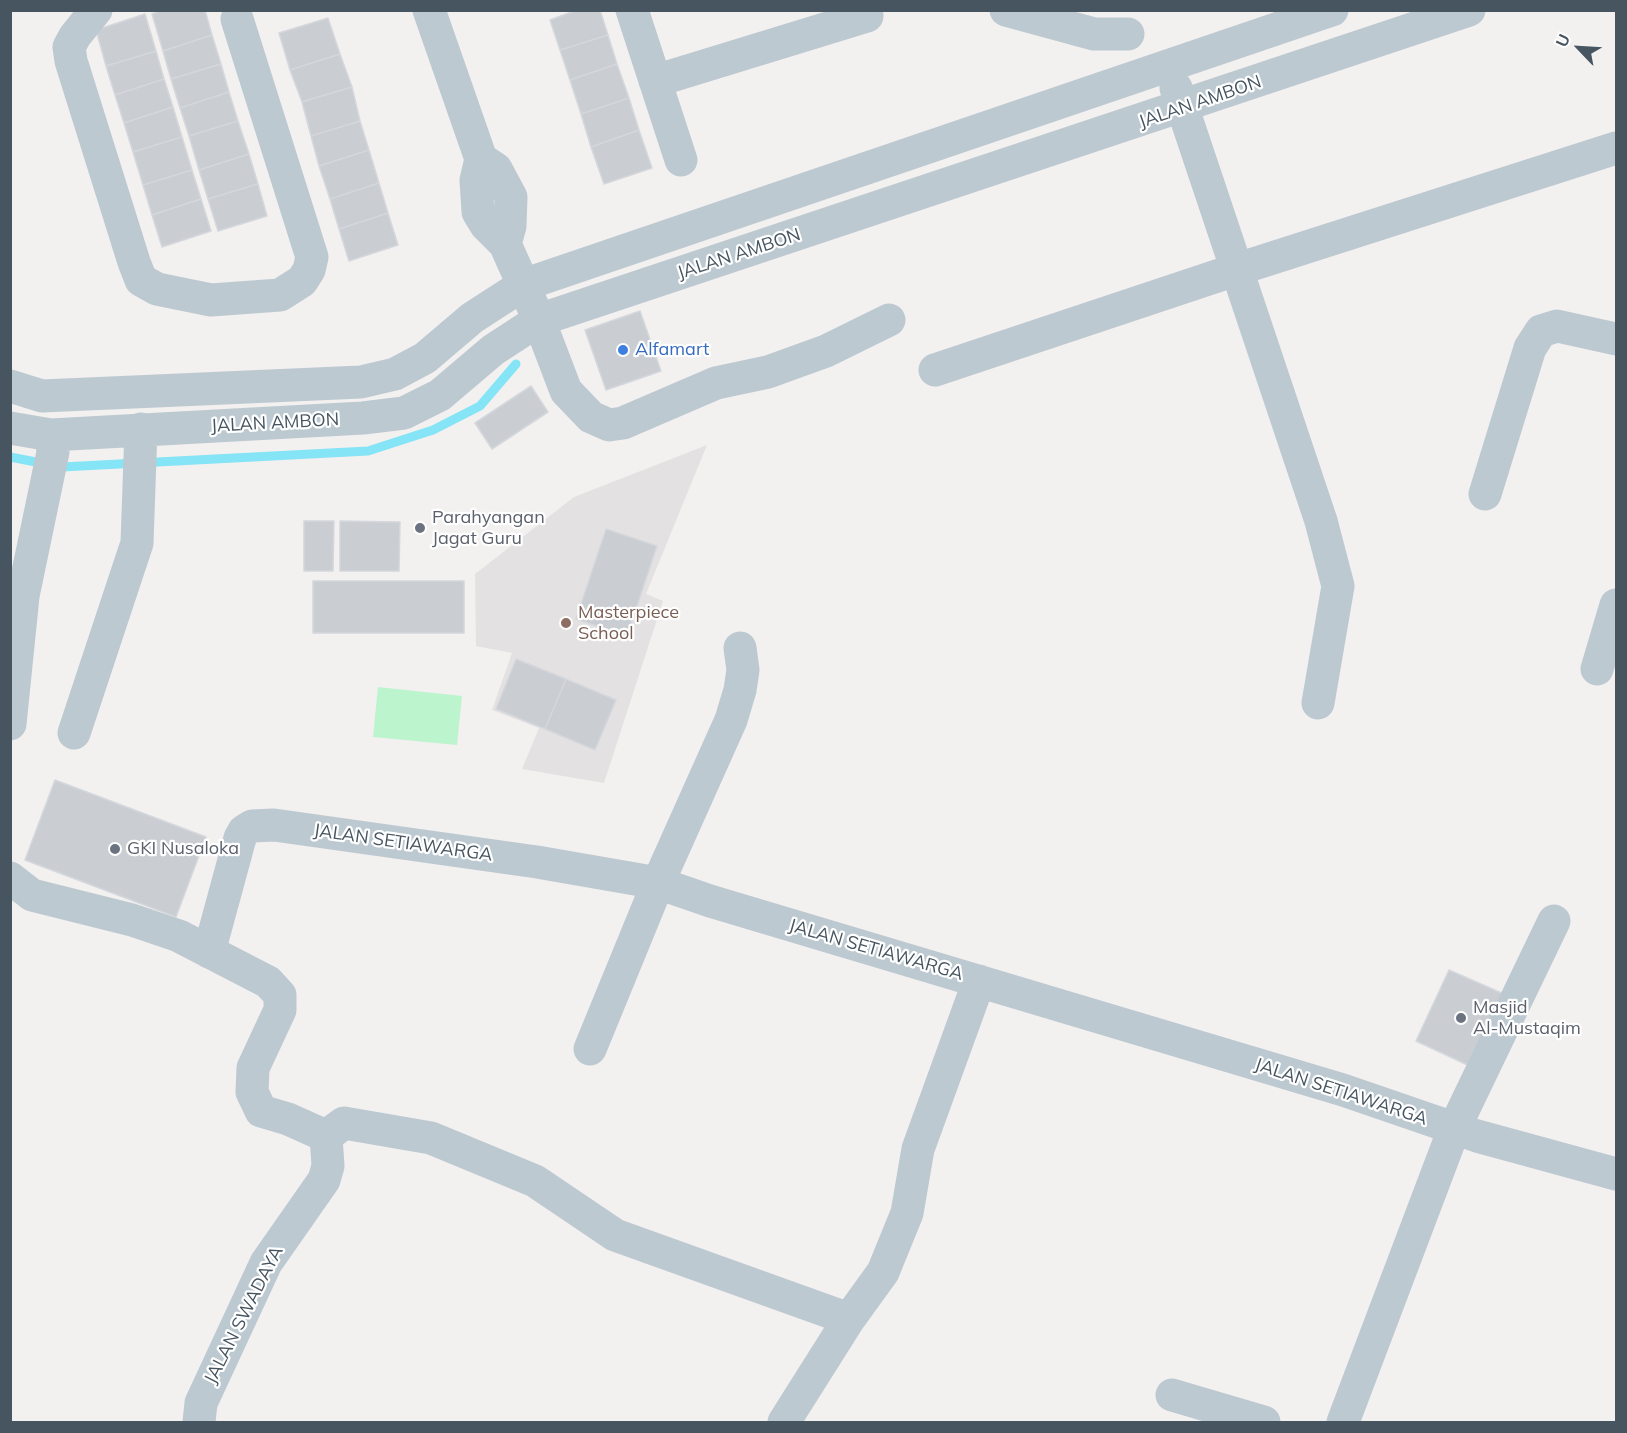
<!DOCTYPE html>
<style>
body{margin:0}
#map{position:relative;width:1627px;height:1433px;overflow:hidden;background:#f3f0f0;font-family:Mulish,sans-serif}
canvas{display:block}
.frame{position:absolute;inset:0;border:12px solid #465560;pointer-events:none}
.north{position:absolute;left:1549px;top:18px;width:60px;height:60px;-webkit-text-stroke:4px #fff;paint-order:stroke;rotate:295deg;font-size:16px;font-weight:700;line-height:24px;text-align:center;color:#465560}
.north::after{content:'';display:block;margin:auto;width:21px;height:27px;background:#465560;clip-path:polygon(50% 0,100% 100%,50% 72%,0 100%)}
</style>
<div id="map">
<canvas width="1627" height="1433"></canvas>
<div class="frame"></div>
<div class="north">U</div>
</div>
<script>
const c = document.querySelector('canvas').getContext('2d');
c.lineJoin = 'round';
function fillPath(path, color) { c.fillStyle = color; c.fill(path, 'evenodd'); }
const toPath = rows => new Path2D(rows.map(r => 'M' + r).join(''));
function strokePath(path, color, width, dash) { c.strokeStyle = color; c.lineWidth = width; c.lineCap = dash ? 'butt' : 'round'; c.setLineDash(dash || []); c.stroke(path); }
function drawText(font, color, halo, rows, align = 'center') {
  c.font = font + ' Mulish,sans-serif'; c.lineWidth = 4.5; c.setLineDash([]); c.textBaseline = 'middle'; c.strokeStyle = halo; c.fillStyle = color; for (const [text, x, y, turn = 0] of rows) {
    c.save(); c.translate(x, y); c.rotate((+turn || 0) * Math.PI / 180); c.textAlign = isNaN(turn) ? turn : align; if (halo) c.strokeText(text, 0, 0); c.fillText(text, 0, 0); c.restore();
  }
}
fillPath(toPath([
 [707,445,646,594,663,601,604,783,522,769,539,728,492,710,512,653,476,646,475,574,574,497]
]), '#e4e1e2');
fillPath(toPath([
 [378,687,462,696,457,745,373,737]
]), '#bcf4ce');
strokePath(toPath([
 [10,457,62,467,368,451,433,430,480,406,516,364]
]), '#85e4f5', 9);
const building = toPath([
 [163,10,205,10,212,35,163,51,152,14,163,10],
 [577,10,600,10,608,35,560,50,550,20,577,10],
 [145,14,156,51,106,66,96,30,145,14],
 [328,18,340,54,290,70,279,33,328,18],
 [212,35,221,64,171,79,163,51,212,35],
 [608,35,617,64,570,80,560,50,608,35],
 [156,51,164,79,115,95,106,66,156,51],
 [340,54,352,87,302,102,290,70,340,54],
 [221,64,229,92,180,108,171,79,221,64],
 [617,64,629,98,581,114,570,80,617,64],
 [164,79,173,107,124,123,115,95,164,79],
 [352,87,360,121,311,136,302,102,352,87],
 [229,92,238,121,189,136,180,108,229,92],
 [629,98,639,130,591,147,581,114,629,98],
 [173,107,182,137,133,152,124,123,173,107],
 [238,121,249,154,199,170,189,136,238,121],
 [360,121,369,150,319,166,311,136,360,121],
 [639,130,652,168,604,184,591,147,639,130],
 [182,137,192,170,143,185,133,152,182,137],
 [369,150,379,183,330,199,319,166,369,150],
 [249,154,258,184,208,199,199,170,249,154],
 [192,170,201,199,152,215,143,185,192,170],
 [379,183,388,213,339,229,330,199,379,183],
 [258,184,267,216,218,231,208,199,258,184],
 [201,199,211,231,162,247,152,215,201,199],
 [388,213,398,245,349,261,339,229,388,213],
 [640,311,661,371,606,390,585,330,640,311],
 [531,386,548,412,492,449,475,423,531,386],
 [304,521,334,521,333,571,304,571,304,521],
 [340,521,400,522,399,571,340,571,340,521],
 [606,529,657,546,627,636,576,619,606,529],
 [313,581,464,581,464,633,313,633,313,581],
 [516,659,566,679,545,729,496,709,516,659],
 [566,679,616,700,595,750,545,729,566,679],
 [55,780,206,837,176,917,25,860,55,780],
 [1449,970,1506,995,1474,1068,1416,1041,1449,970]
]);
fillPath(building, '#caced3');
strokePath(building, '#d4d7dc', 1.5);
strokePath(toPath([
 [96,10,75,36,69,47,71,61,134,262,141,280,157,289,211,300,280,295,302,281,309,270,312,257,237,19],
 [429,10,481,159,476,180,478,212,486,225,505,244,539,320,566,391,591,417,609,425,623,423,716,383,768,372,826,351,889,320],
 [632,10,681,160],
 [1006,10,1094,34,1128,34],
 [655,81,867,16],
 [1176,88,1321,521,1338,586,1318,703],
 [481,159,496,169,511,197,510,226,505,244],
 [935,370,1235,270,1616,148],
 [10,386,42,396,361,382,395,374,425,358,472,318,523,285,1332,10],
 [10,428,51,435,363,418,404,413,440,395,493,350,539,320,1469,10],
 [1485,494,1530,348,1541,331,1557,326,1616,339],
 [1597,669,1616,605],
 [10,724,23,596,53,452,51,435],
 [74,733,137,543,141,429],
 [10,878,32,895,132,920,179,936,268,982,280,995,280,1010,253,1068,252,1092,261,1111,288,1119,326,1136,328,1166,324,1180,266,1263,201,1403,199,1422],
 [209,952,240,838,244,831,252,826,274,825,537,862,658,883,710,901,1343,1090,1477,1136,1616,1174],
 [590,1049,658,883,731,720,740,690,743,670,740,648],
 [326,1136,344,1123,431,1138,535,1181,615,1235,849,1319],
 [1172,1395,1264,1422],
 [784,1422,849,1319,883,1272,907,1213,918,1149,979,981],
 [1343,1422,1454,1129,1554,921]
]), '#bdc9d1', 33);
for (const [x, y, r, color] of [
 [623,350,6,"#3f7fe0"],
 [420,528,6,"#6b7280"],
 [566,623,6,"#8d6e63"],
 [115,849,6,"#6b7280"],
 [1461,1018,6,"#6b7280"]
]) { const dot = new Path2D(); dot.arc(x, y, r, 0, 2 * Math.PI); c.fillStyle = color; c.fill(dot); strokePath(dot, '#fff', 2); }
drawText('18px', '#465560', '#fff', [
 ["JALAN AMBON",1200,102,-19],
 ["JALAN AMBON",739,254,-18],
 ["JALAN AMBON",275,423,-3],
 ["JALAN SETIAWARGA",403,843,8],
 ["JALAN SETIAWARGA",876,950,16],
 ["JALAN SETIAWARGA",1341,1092,18],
 ["JALAN SWADAYA",244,1315,-63]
]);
drawText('18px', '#366cbe', '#fff', [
 ["Alfamart",635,350]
], 'left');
drawText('18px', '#5b616d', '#fff', [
 ["Parahyangan",432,518],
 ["Jagat Guru",432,539],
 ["GKI Nusaloka",127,849],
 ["Masjid",1473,1008],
 ["Al-Mustaqim",1473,1029]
], 'left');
drawText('18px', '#785e54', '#fff', [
 ["Masterpiece",578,613],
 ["School",578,634]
], 'left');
</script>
